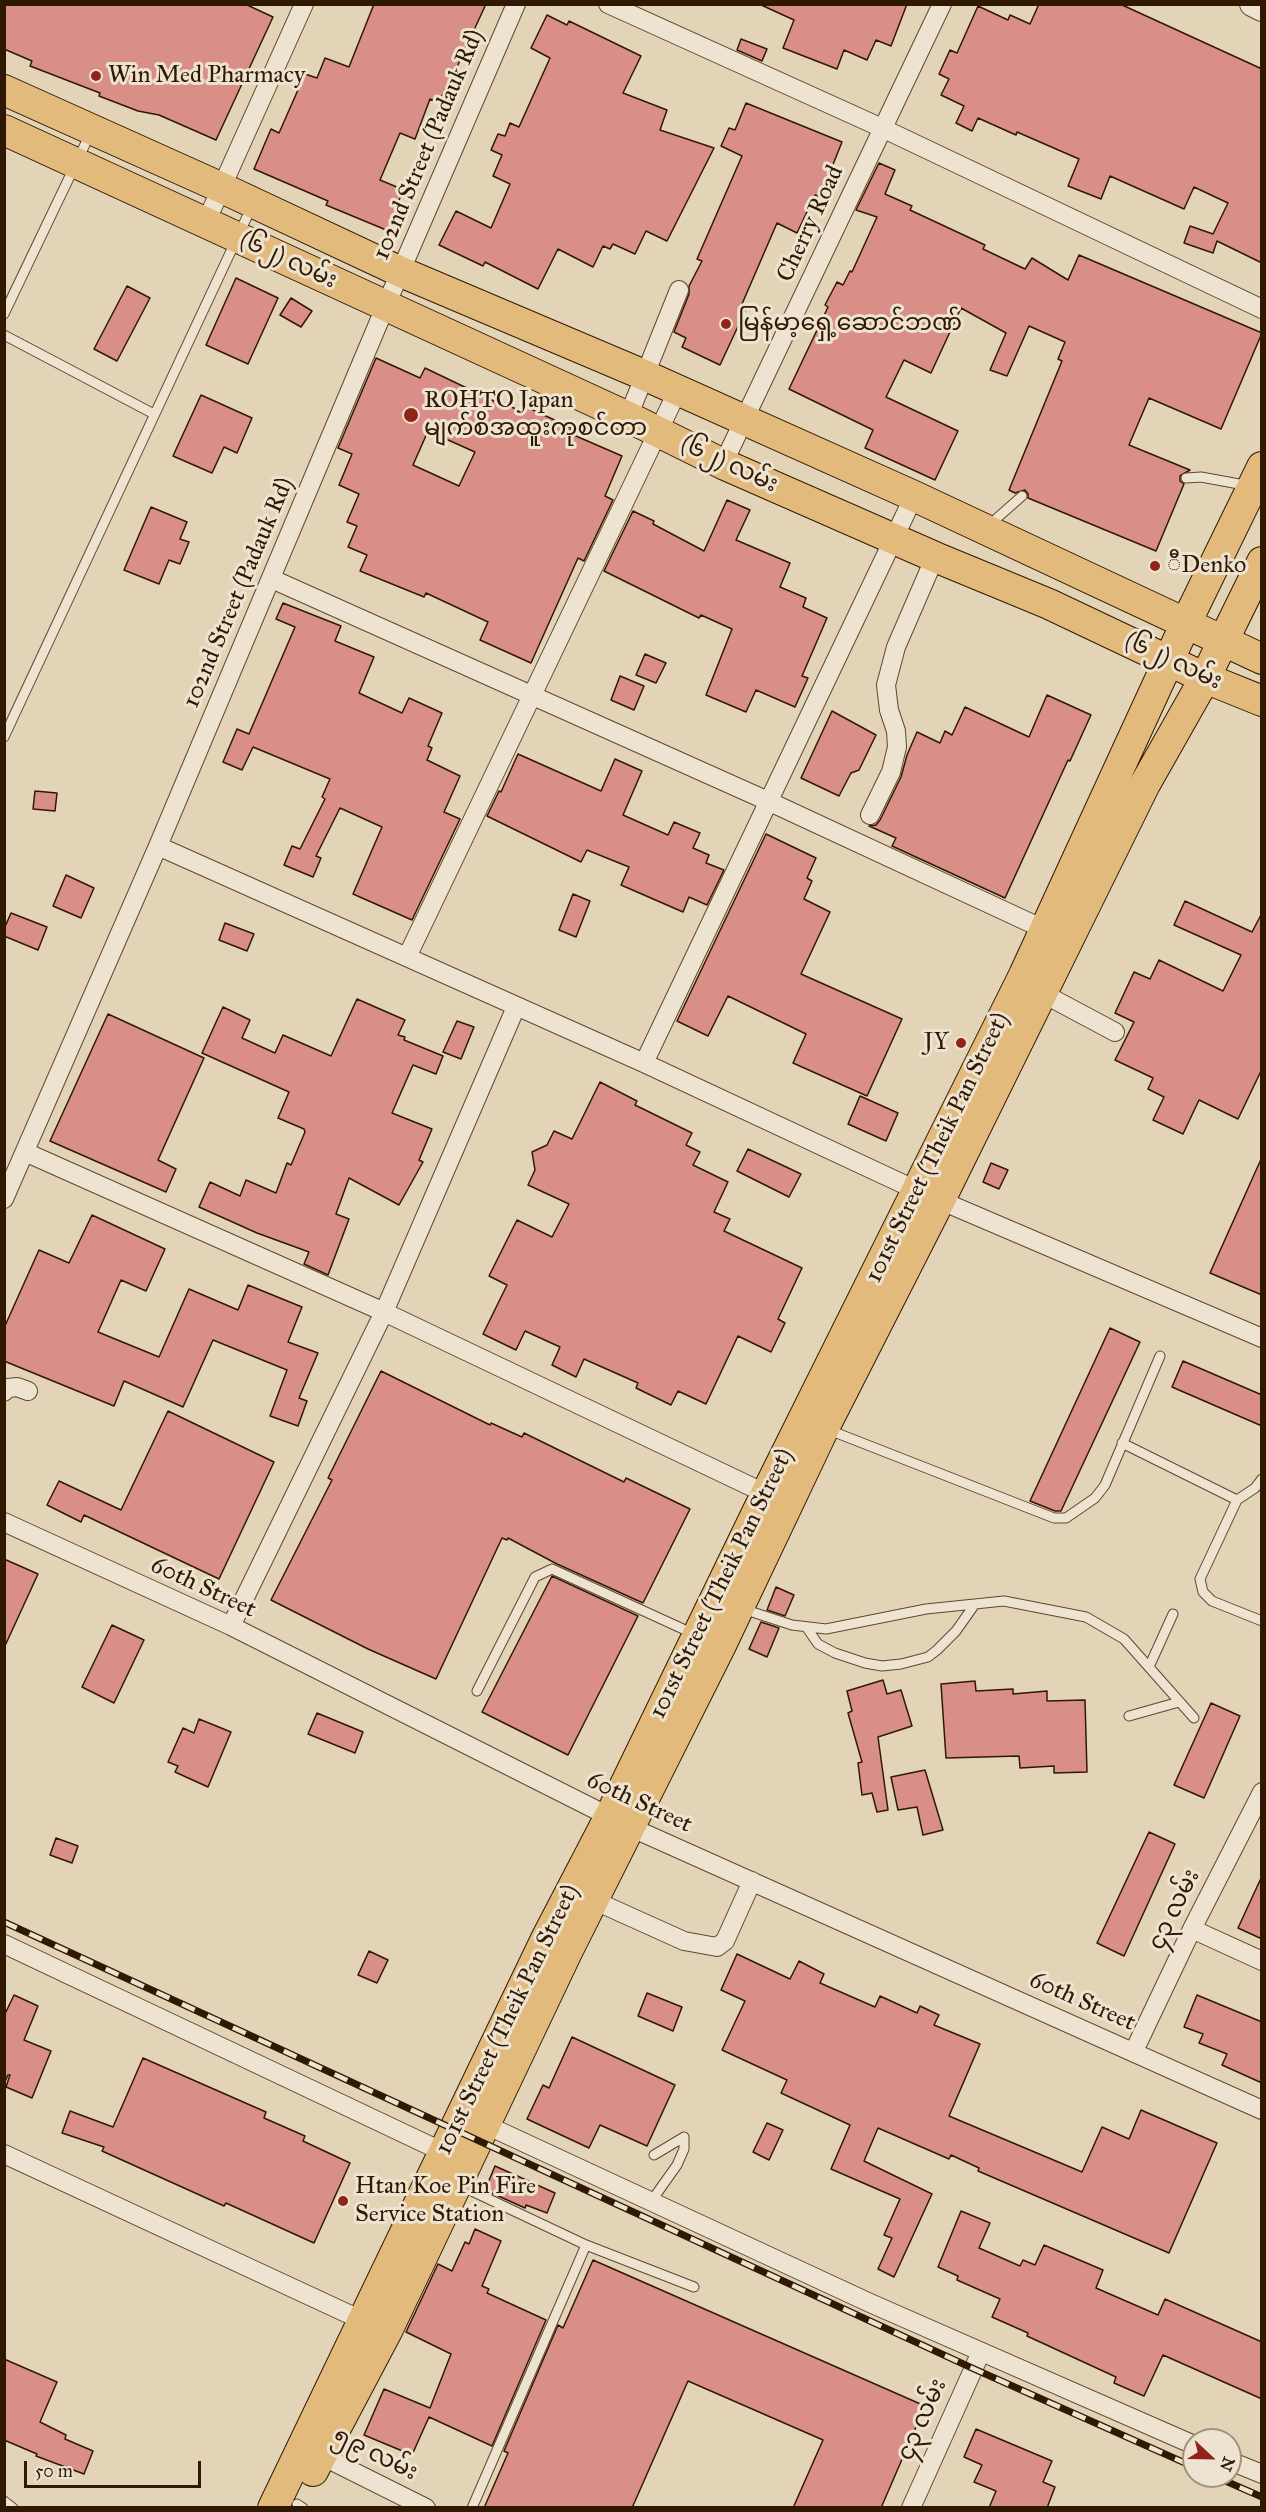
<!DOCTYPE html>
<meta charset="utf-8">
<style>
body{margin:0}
#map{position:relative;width:1266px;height:2512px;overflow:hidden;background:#e4d4b7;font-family:"IM FELL Great Primer",serif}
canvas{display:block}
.frame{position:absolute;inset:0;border:6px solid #301902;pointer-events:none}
.north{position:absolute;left:1182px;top:2428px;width:60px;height:60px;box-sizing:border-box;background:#ede3d0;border:2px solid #a1927e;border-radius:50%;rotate:112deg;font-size:16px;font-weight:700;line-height:24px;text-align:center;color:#301902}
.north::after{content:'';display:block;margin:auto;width:21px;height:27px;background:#8f2418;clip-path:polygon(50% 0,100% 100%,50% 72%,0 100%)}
.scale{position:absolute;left:24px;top:2461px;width:177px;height:27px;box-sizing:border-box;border:3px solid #301902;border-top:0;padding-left:8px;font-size:18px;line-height:21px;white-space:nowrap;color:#301902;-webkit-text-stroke:4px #ede3d0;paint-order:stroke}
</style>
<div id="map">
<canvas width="1266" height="2512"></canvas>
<div class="frame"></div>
<div class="north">N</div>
<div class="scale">50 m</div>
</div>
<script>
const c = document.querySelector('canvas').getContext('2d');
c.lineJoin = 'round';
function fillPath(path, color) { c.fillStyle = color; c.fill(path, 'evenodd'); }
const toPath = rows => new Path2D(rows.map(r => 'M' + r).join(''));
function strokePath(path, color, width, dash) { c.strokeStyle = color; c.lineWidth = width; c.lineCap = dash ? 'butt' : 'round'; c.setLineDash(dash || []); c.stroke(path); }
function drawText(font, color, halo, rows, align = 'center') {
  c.font = font + ' "IM FELL Great Primer","Noto Sans Myanmar",serif'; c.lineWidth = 6; c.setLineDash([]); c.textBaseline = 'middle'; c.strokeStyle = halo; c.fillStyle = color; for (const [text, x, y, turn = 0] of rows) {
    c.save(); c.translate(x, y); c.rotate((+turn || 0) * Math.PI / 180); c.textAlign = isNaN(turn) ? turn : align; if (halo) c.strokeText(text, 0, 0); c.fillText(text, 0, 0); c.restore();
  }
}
const building = toPath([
 [4,4,245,4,273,17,216,140,159,115,138,111,99,96,100,93,30,66,32,61,4,49,4,4],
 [374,4,486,4,457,67,455,66,439,103,430,99,415,139,400,133,380,180,404,190,398,202,403,204,391,232,326,205,328,201,254,169,271,129,279,133,305,74,317,78,325,58,349,67,374,4],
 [759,4,907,4,891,46,876,40,867,60,844,50,837,69,783,48,794,20,759,4],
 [1039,4,1120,4,1262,69,1262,263,1217,241,1213,253,1184,243,1190,226,1213,234,1228,203,1194,187,1184,209,1110,176,1101,199,1068,186,1079,159,1017,132,1016,135,978,118,972,131,956,123,964,106,941,95,949,79,939,74,950,50,957,53,978,6,1008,20,1010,15,1030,24,1039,4],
 [547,15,567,25,569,21,641,56,623,93,667,110,660,130,714,148,667,241,646,231,635,254,613,244,610,249,603,246,593,267,558,249,538,289,485,262,483,266,439,245,456,211,491,228,510,184,493,176,502,155,491,150,498,134,505,136,510,123,519,127,550,58,531,48,547,15],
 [741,39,767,49,762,61,737,50,741,39],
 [746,103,842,142,820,197,815,195,797,233,777,223,742,304,747,307,720,365,682,347,686,338,674,332,689,294,689,286,702,261,697,259,742,156,721,146,729,128,735,130,746,103],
 [879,163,895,170,885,194,912,206,910,210,985,245,983,249,1025,269,1032,258,1068,280,1079,255,1262,333,1221,429,1149,398,1129,445,1190,470,1180,476,1180,481,1184,484,1156,551,1028,498,1028,494,1025,490,1015,493,1009,490,1062,361,1058,359,1065,342,1029,326,1007,376,990,370,1006,333,961,308,931,373,904,360,886,397,958,431,935,480,865,448,873,430,789,389,828,307,825,305,837,282,843,285,850,271,852,272,877,217,856,210,879,163],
 [236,278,278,298,248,364,206,345,236,278],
 [127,286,150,298,117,361,94,349,127,286],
 [291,298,312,311,301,327,280,315,291,298],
 [376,358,420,378,425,368,498,403,499,401,522,412,525,406,571,428,569,433,622,456,605,496,613,500,584,561,578,558,531,663,480,640,488,622,426,593,424,597,360,571,367,555,348,547,357,526,347,522,359,494,339,485,352,454,338,448,376,358],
 [428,431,475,452,459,486,413,465,428,431],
 [201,395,252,418,237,453,224,447,212,473,173,456,201,395],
 [727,500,750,510,736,540,790,563,780,587,806,598,803,607,827,618,802,676,808,678,795,707,756,690,746,712,706,695,732,629,701,615,699,618,604,571,633,511,654,521,653,524,704,551,727,500],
 [151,507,187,522,180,539,189,542,180,564,169,560,159,584,124,570,151,507],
 [283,603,341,626,335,641,374,657,359,693,402,713,409,698,442,713,428,746,432,748,427,760,460,776,444,812,460,819,412,920,353,894,382,827,340,808,316,856,321,858,313,877,284,865,292,846,300,849,325,799,322,797,330,779,253,747,242,770,223,762,237,729,249,734,295,627,276,619,283,603],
 [645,654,666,663,656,683,636,675,645,654],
 [620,676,644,686,634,710,611,700,620,676],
 [1047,695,1091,715,1070,761,1068,760,1005,898,892,846,896,838,869,826,876,825,880,820,901,777,907,755,917,732,940,743,945,731,952,735,965,707,1029,737,1047,695],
 [832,711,876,735,859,770,851,773,839,796,801,778,832,711],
 [518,754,601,791,615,759,642,771,623,815,668,835,674,822,700,833,693,848,709,855,706,863,724,870,707,905,689,897,683,912,621,885,629,867,587,850,581,862,487,816,499,791,501,792,518,754],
 [35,791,57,793,55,811,33,809,35,791],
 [766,834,816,858,807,878,812,881,804,899,830,912,801,974,902,1019,867,1096,793,1063,806,1034,728,996,708,1036,677,1021,766,834],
 [66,875,94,888,81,918,53,906,66,875],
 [573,894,590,901,576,937,559,930,573,894],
 [1185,901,1252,932,1262,913,1262,1069,1238,1119,1199,1100,1183,1134,1153,1120,1164,1097,1148,1089,1153,1078,1115,1060,1134,1022,1115,1013,1134,972,1150,979,1159,960,1223,991,1241,955,1174,925,1185,901],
 [11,913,47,927,38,950,4,936,4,929,11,913],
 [225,923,254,934,247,951,219,940,225,923],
 [357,999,405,1020,398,1035,405,1037,404,1040,443,1056,436,1074,413,1065,392,1113,432,1129,419,1160,423,1162,399,1205,349,1178,336,1214,349,1219,328,1275,304,1264,309,1252,257,1233,199,1207,210,1182,240,1196,246,1180,276,1193,287,1163,291,1165,305,1132,304,1129,278,1118,289,1092,202,1053,223,1007,250,1020,242,1038,275,1053,283,1035,331,1056,357,999],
 [108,1014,204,1058,158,1160,176,1169,166,1192,50,1141,108,1014],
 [457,1021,474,1027,461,1059,443,1052,457,1021],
 [600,1082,637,1101,635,1105,692,1133,686,1145,700,1152,693,1165,728,1182,714,1212,730,1219,724,1231,802,1268,778,1319,785,1323,771,1352,738,1336,706,1404,678,1391,671,1405,636,1388,638,1383,584,1359,576,1377,552,1365,560,1347,525,1331,516,1350,483,1334,507,1285,489,1276,517,1220,552,1237,569,1204,528,1185,535,1170,532,1152,547,1145,554,1131,572,1139,600,1082],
 [860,1096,898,1113,886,1141,848,1124,860,1096],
 [748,1149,801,1174,789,1197,737,1171,748,1149],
 [1262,1157,1262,1295,1210,1273,1262,1157],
 [991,1163,1008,1170,999,1189,983,1182,991,1163],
 [92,1215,165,1249,146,1291,121,1280,98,1332,159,1357,189,1289,238,1310,248,1285,302,1307,288,1342,318,1353,299,1398,307,1401,298,1426,270,1416,287,1370,213,1340,183,1407,124,1381,114,1406,4,1361,4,1328,39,1250,69,1263,92,1215],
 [1110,1328,1140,1342,1061,1511,1055,1511,1030,1501,1110,1328],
 [1183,1361,1262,1395,1262,1426,1172,1387,1183,1361],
 [381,1371,490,1425,491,1423,522,1437,524,1433,624,1482,626,1478,690,1509,643,1603,557,1564,508,1538,507,1540,502,1538,436,1679,368,1649,271,1600,332,1480,328,1478,381,1371],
 [168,1411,274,1462,219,1579,84,1515,81,1522,47,1505,59,1481,121,1510,168,1411],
 [4,1559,38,1574,4,1648,4,1559],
 [552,1576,638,1616,568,1755,482,1712,552,1576],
 [776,1587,794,1595,785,1616,767,1610,776,1587],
 [761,1622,779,1628,767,1657,749,1649,761,1622],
 [112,1625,144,1640,114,1703,82,1687,112,1625],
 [883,1680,887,1694,901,1690,912,1726,878,1737,888,1810,877,1812,872,1793,862,1795,858,1763,862,1762,848,1713,852,1711,847,1691,883,1680],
 [975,1681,976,1691,1013,1689,1013,1694,1047,1691,1047,1701,1085,1700,1087,1772,1054,1773,1054,1766,1020,1768,1019,1756,946,1758,941,1684,975,1681],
 [1211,1703,1240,1716,1204,1798,1174,1785,1211,1703],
 [317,1713,363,1732,355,1753,308,1734,317,1713],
 [199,1719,231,1732,208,1787,175,1772,178,1766,168,1762,183,1728,194,1733,199,1719],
 [925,1770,943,1830,923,1835,917,1807,898,1810,891,1777,925,1770],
 [1149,1832,1175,1844,1124,1956,1097,1943,1149,1832],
 [56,1838,78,1846,72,1863,50,1855,56,1838],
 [1262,1876,1262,1939,1238,1928,1262,1876],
 [369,1951,388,1960,377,1983,358,1975,369,1951],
 [737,1954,790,1979,799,1961,824,1974,820,1983,875,2007,880,1996,917,2013,920,2006,939,2015,934,2025,980,2044,949,2116,1082,2172,1102,2127,1129,2139,1141,2110,1217,2143,1169,2253,978,2171,979,2168,951,2155,949,2159,878,2128,864,2161,932,2194,894,2277,878,2269,892,2238,884,2235,900,2199,831,2169,850,2125,781,2093,787,2080,722,2050,745,2001,721,1990,737,1954],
 [647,1993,682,2007,673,2031,638,2016,647,1993],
 [14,1995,38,2006,24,2040,51,2051,32,2098,6,2087,10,2075,8,2075,4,2084,4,2016,14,1995],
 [1197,1995,1262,2022,1262,2083,1222,2065,1227,2054,1199,2043,1203,2034,1184,2027,1197,1995],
 [572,2037,675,2085,647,2146,600,2125,589,2148,527,2119,543,2085,549,2088,572,2037],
 [143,2058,266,2112,264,2118,305,2136,303,2141,350,2163,314,2243,226,2203,224,2206,102,2151,104,2147,62,2133,70,2111,113,2127,143,2058],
 [767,2123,783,2130,769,2160,753,2152,767,2123],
 [495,2166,555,2193,547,2213,526,2205,525,2208,485,2190,495,2166],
 [961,2211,990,2223,979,2248,1020,2266,1023,2260,1035,2265,1044,2245,1103,2270,1096,2288,1158,2315,1165,2299,1262,2342,1262,2399,1163,2355,1144,2396,1114,2383,1116,2377,1027,2336,1028,2333,992,2317,1000,2299,957,2280,958,2276,938,2267,961,2211],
 [475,2229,501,2241,482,2286,489,2289,487,2293,546,2320,492,2446,429,2417,412,2455,364,2435,384,2389,430,2408,451,2354,406,2332,438,2264,452,2271,465,2242,469,2244,475,2229],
 [593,2260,925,2406,881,2508,793,2508,823,2440,688,2381,632,2508,484,2508,508,2453,504,2451,558,2325,563,2328,593,2260],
 [4,2359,57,2382,40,2422,66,2435,65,2439,93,2451,84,2474,36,2456,37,2454,4,2440,4,2359],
 [976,2429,1052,2461,1043,2482,1055,2487,1047,2508,989,2508,996,2491,974,2482,982,2465,964,2457,976,2429]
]);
fillPath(building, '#da8e88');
strokePath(building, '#301902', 1.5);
const service = toPath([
 [4,314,90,134],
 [4,335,154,414],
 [1186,478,1201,477,1250,486],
 [988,526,1022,496],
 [4,737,252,206],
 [829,1430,1054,1518,1066,1518,1095,1498,1105,1485,1160,1356],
 [1122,1443,1237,1500,1255,1488,1262,1479],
 [1237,1500,1200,1579,1203,1592,1212,1601,1262,1621],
 [743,1609,792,1625,826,1629,926,1609,1004,1601,1086,1617,1124,1639,1194,1718],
 [807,1628,818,1644,835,1653,865,1663,882,1666,901,1664,928,1657,937,1650,956,1631,975,1604],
 [1149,1667,1173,1614],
 [477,1691,535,1577,552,1569,694,1634],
 [1129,1716,1179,1702],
 [459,2185,586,2245,472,2508],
 [650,2203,677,2165,684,2149,684,2137,654,2155],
 [586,2245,694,2287],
 [4,2501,13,2508],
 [297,2504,303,2508]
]);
const minor = toPath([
 [608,4,882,128,1262,309],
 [206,222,304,4],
 [628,417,679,290],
 [723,464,942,4],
 [272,579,770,802,1052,933],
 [870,815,891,772,897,747,896,731,889,710,886,685,896,647,935,557],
 [158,846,644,1063,916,1190,1262,1338],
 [407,957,678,390],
 [1042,993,1115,1032],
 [644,1063,914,496],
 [25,1152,384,1312,775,1498],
 [4,1199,158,846,386,305,516,4],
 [4,1392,8,1388,17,1387,28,1391],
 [4,1522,231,1626,630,1827,1262,2110],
 [231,1626,384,1312,516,1007],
 [593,1900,684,1941,717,1947,725,1941,752,1881],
 [1192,1929,1262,1961],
 [4,1944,443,2152],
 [1134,2051,1192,1929,1262,1792],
 [484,2124,870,2303,1194,2445],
 [4,2154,370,2324],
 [312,2451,426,2508],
 [1230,2461,1262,2474],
 [911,2508,981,2352]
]);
const tertiary = toPath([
 [1252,4,1262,9]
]);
const primary = toPath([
 [4,90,222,188,401,272,644,375,914,496,1262,659],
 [4,130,628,417,723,464,935,557,1049,604,1205,678,1262,701],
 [313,2471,387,2331,567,1952,721,1645,824,1428,940,1200,1145,784,1205,678,1262,562],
 [273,2508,546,1939,610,1816,766,1494,1024,975,1185,625,1262,467]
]);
strokePath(service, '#5d482f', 11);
strokePath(minor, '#5d482f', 20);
strokePath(tertiary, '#5d482f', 26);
strokePath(primary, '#301902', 32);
strokePath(service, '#ede3d0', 9);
strokePath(minor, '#ede3d0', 18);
strokePath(tertiary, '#ede3d0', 24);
strokePath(primary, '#e2ba7c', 30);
const rail = toPath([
 [4,1922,972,2368,1194,2467],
 [1214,2476,1262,2497]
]);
strokePath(rail, '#301902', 7);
strokePath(rail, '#ede3d0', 4.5, [14]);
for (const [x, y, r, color] of [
 [96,76,6,"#8f2418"],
 [726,324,6,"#8f2418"],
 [411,415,8,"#8f2418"],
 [1155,566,6,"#8f2418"],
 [961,1043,6,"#8f2418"],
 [343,2201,6,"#8f2418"]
]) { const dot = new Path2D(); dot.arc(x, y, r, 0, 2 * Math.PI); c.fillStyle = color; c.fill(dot); strokePath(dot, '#ede3d0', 2); }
drawText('24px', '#301902', '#ede3d0', [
 ["Win Med Pharmacy",108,76],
 ["မြန်မာ့ရှေ့ဆောင်ဘဏ်",738,324],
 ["ROHTO Japan",424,401],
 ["မျက်စိအထူးကုစင်တာ",424,429],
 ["ီDenko",1167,566],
 ["JY",949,1043,"right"],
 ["Htan Koe Pin Fire",355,2187],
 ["Service Station",355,2215]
], 'left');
drawText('24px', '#301902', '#ede3d0', [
 ["102nd Street (Padauk Rd)",429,145,-67],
 ["Cherry Road",811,224,-65],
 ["(၆၂) လမ်း",288,261,25],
 ["(၆၂) လမ်း",729,465,25],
 ["102nd Street (Padauk Rd)",239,593,-67],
 ["(၆၂) လမ်း",1173,662,25],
 ["101st Street (Theik Pan Street)",938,1148,-64],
 ["101st Street (Theik Pan Street)",722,1584,-64],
 ["60th Street",203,1588,25],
 ["60th Street",639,1803,25],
 ["၄၃ လမ်း",1175,1910,-64],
 ["60th Street",1082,2002,24],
 ["101st Street (Theik Pan Street)",508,2020,-64],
 ["၄၃ လမ်း",923,2420,-66],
 ["၅၉ လမ်း",375,2455,26]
]);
</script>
